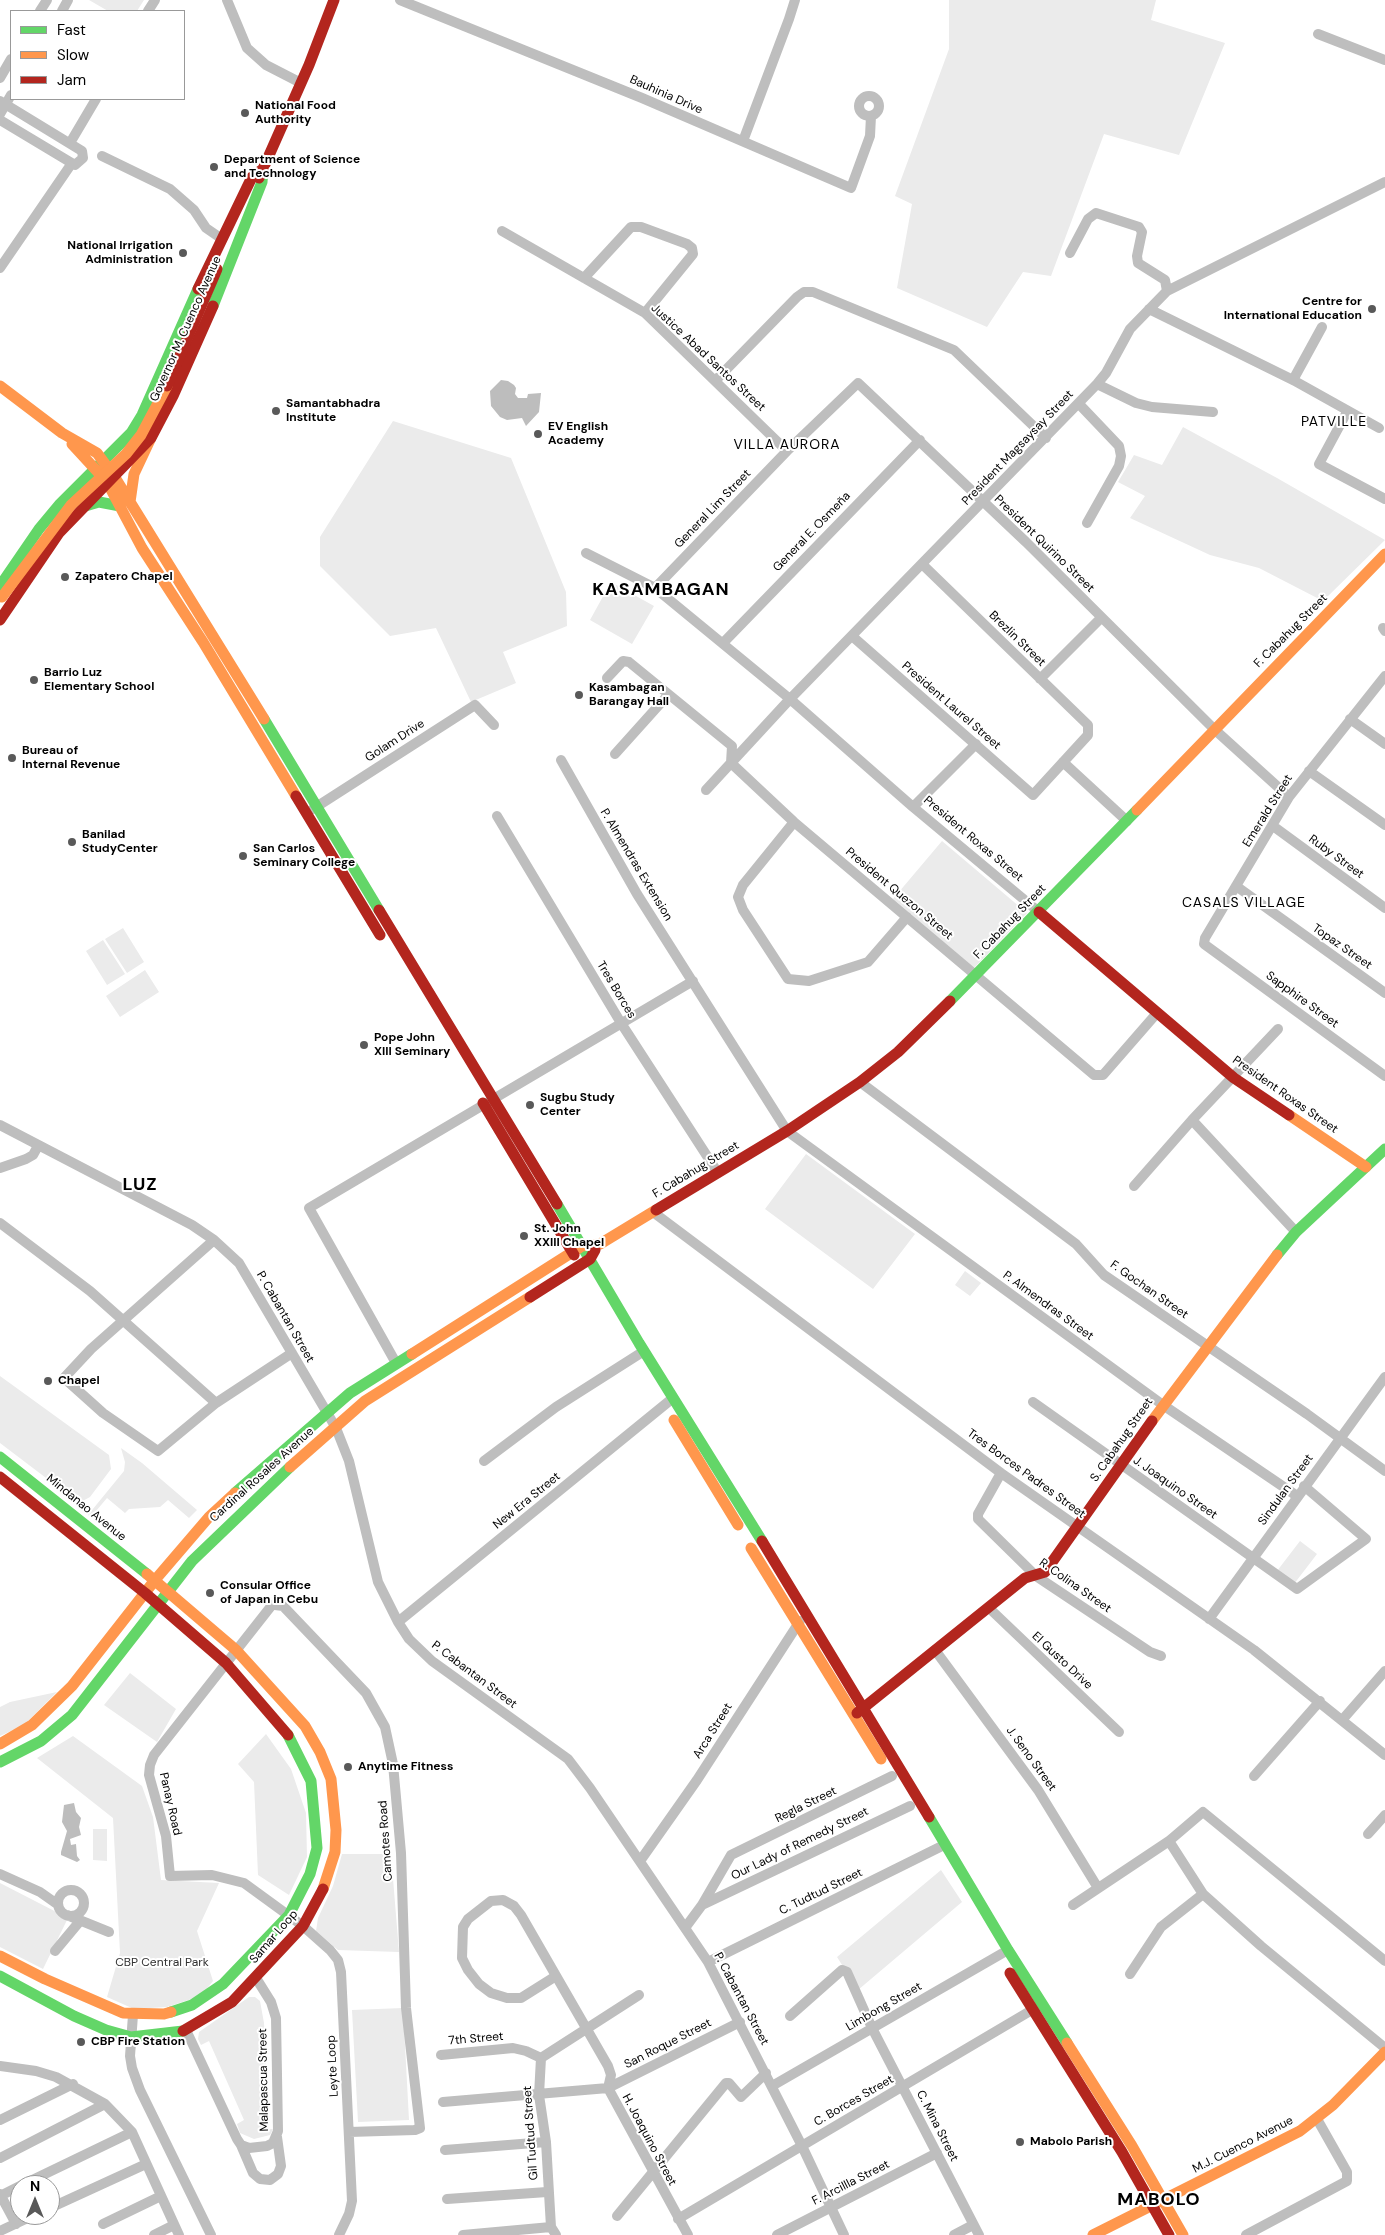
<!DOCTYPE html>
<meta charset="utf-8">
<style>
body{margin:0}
#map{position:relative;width:1385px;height:2235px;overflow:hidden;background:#fff;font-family:"DM Sans",sans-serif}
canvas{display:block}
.legend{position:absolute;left:10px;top:10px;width:175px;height:90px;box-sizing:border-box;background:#fff;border:1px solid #999;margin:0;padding:6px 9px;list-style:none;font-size:15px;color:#000}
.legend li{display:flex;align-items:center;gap:10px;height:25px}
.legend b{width:25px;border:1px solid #999}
.north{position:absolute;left:10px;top:2175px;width:50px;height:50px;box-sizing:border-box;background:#fff;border:1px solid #999;border-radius:50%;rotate:0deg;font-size:14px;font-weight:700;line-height:20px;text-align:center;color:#000}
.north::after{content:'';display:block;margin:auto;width:18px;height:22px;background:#595959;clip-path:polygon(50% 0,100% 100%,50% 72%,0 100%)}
</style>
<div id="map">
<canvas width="1385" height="2235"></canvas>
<ul class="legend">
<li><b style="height:6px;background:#63d668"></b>Fast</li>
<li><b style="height:6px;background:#ff974d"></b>Slow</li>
<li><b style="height:6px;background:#b3261e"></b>Jam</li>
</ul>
<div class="north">N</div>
</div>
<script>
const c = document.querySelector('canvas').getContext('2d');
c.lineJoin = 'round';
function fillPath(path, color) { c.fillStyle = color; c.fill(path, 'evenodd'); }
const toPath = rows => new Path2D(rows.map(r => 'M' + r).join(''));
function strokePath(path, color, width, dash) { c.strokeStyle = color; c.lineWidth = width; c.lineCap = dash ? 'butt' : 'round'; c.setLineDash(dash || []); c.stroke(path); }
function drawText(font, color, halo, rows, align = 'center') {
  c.font = font + ' "DM Sans",sans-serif'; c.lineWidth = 4; c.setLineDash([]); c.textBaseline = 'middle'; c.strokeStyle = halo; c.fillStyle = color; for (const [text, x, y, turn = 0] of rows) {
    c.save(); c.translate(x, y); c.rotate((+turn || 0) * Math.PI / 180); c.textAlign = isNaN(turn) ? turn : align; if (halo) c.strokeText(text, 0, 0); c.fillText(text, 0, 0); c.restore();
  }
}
fillPath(toPath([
 [89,0,144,0,137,11,108,11],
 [949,0,1156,0,1151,20,1225,43,1179,155,1104,134,1051,276,1023,272,987,327,897,288,912,204,895,196,949,49],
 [393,421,511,458,566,592,567,626,503,652,516,683,471,702,436,628,390,636,320,566,320,537],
 [1183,427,1277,478,1385,540,1323,601,1259,568,1210,555,1130,518,1145,496,1118,482,1134,455,1162,465],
 [611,582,654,606,632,644,590,620],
 [942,841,1027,913,974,968,893,899],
 [123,928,144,962,127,973,105,939],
 [103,940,125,974,107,985,86,951],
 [145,970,159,992,120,1017,106,996],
 [806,1154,915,1234,873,1289,765,1209],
 [965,1271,981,1283,970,1296,955,1285],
 [0,1376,109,1455,111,1469,90,1497,79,1503,0,1443],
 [121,1448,142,1463,197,1510,189,1518,168,1500,160,1507,129,1509,125,1513,107,1498,91,1517,88,1515,124,1471,125,1462],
 [1300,1541,1317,1554,1294,1584,1277,1571],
 [130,1673,176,1709,157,1742,104,1705],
 [57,1692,24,1725,0,1736,0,1707,10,1702],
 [266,1734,291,1769,306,1813,307,1857,289,1895,258,1875,254,1782,238,1764],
 [73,1736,142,1786,153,1817,161,1880,219,1883,197,1931,213,1981,201,1996,167,2007,134,2009,107,1997,120,1953,113,1818,37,1758],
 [93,1829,107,1829,107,1861,93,1860],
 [342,1854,391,1854,399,1952,338,1950,316,1931,318,1918,333,1886],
 [941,1870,962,1902,858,1990,837,1957],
 [0,1883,68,1918,43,1969,0,1947],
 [249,1997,255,1997,260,2001,264,2023,266,2065,259,2066,262,2130,273,2129,270,2135,254,2139,240,2133,237,2124,244,2120,209,2041,201,2045,198,2039,199,2032],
 [403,2008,409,2120,358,2122,352,2010]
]), '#ebebeb');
fillPath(toPath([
 [501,380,508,381,514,385,516,388,515,394,518,398,527,398,528,394,541,393,539,412,526,426,522,418,507,420,500,417,491,406,490,391],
 [74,1803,76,1812,81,1818,79,1827,81,1835,70,1839,71,1845,76,1844,77,1856,80,1860,77,1862,61,1855,61,1852,67,1831,62,1822,64,1805]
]), '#bdbdbd');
strokePath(toPath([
 [227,0,247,48,266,65,301,83],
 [400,0,642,98,851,188,870,136,871,116],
 [40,11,47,0],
 [62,11,68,0],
 [148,11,155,0],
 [1318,34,1385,60],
 [0,78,11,59],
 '859 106a10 10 0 1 1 20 0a10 10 0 1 1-20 0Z',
 [0,101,82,151,83,158,75,165,0,120],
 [0,114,11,95],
 [743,141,789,19,795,0],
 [70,143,96,99],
 [102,156,170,189,194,210,206,228,222,239],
 [502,231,645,313,787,451],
 [1070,253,1088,219,1096,213,1139,227,1142,232,1137,256,1138,263,1165,280,1167,291],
 [0,268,72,163],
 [584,278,631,227,641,227,687,244,692,248,693,254,645,313],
 [1149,309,1293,380,1379,428],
 [1293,380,1322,327],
 [715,381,797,297,804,292,813,292,954,350,1046,438],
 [1097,384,1136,403,1152,407,1213,412],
 [1079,404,1119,446,1121,456,1119,466,1087,523],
 [1347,412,1319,464,1385,499],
 [586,553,655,588,790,699,913,807,1039,912],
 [655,588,787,451,858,383,1026,542,1214,729,1289,797],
 [1383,628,1385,631],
 [852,636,1033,795,1088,735,1088,725,922,564],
 [723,643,920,440],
 [1385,676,1289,797,1205,938,1204,944,1385,1076],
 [607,678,623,661,629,662,732,746,731,763,794,822,1094,1075,1103,1075,1157,1013],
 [1040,679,1101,618],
 [1350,719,1385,744],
 [615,754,668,695],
 [561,760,637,894,787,1131,1163,1405,1297,1496],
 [1063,762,1127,821],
 [1309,771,1385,825],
 [706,790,790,699,1097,384,1106,373,1130,329,1167,291,1385,182],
 [913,807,976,744],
 [313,809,475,705,494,725],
 [497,816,621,1023,718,1173],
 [794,822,743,885,738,897,743,910,788,979,809,981,868,962,907,917],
 [1273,826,1385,908],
 [1236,886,1385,993],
 [860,1082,1076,1244,1104,1275,1307,1414,1385,1471],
 [1192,1120,1296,1232],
 [0,1125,192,1225,214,1240,239,1263,336,1428,349,1461,378,1582,398,1622,409,1639,432,1661,568,1759,590,1788,708,1962,802,2146,844,2235],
 [0,1168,26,1159,33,1155,38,1146],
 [1134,1186,1192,1120,1278,1029],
 [653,1212,1001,1473,1254,1650,1385,1755],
 [0,1223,90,1291,216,1403],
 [214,1240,91,1349,64,1378,103,1413,158,1451,216,1403,292,1353],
 [396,1363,309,1208,693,981],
 [1033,1402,1297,1589,1366,1539,1304,1486],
 [484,1461,556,1407,644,1351],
 [1001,1473,978,1514,978,1519,1036,1576,1150,1652,1161,1656],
 [989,1608,1119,1732],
 [1209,1619,1385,1377],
 [398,1622,673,1398],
 [935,1650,1038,1790,1098,1888],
 [1343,1719,1385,1671],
 [1254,1776,1320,1701],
 [1368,1834,1385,1815],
 [1169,1841,1203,1894,1261,1946,1385,2048],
 [640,1861,697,1780,800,1621],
 [0,1874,40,1892,57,1904],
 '58 1903a13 13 0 1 1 26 0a13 13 0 1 1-26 0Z',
 [702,1905,910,1806],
 [1073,1905,1169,1841,1203,1812,1385,1961],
 [67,1915,109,1932],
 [685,1928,702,1905,731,1855,892,1776],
 [55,1951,80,1921],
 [708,1962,944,1845],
 [1130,1974,1161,1927,1203,1894],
 [556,1976,521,1998,507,1998,491,1993,479,1984,468,1970,462,1958,463,1927,468,1919,491,1901,503,1900,514,1906,521,1915,608,2066,611,2075,608,2088,688,2235],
 [133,2015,130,2056,132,2068,140,2090,211,2235],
 [790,2016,842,1970,847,1972,872,2028,979,2235],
 [186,2030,237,2139,241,2145,249,2148,267,2146,273,2143,278,2131,276,2018,271,2002,256,1978],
 [441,2055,513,2048,526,2051,541,2058],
 [541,2058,539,2095,546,2142,551,2227,556,2235],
 [541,2058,639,1995],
 [0,2066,36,2071,56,2077,105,2104,132,2132,179,2235],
 [772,2086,1008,1950],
 [443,2102,608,2088,740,2022],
 [0,2120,73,2084],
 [241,2145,253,2173,260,2179,270,2180,278,2174,281,2166,277,2137],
 [445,2150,546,2142],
 [0,2158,105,2104],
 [22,2185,132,2132],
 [0,2194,16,2224],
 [0,2196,20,2186],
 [447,2199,547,2192],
 [50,2208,146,2164],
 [617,2216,726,2083,729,2083,741,2097,766,2073],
 [678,2219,1037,2007],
 [103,2224,161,2196],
 [0,2231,34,2215],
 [154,2235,174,2225],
 [339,2235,349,2214,352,2201,341,1972,338,1960,330,1950,303,1926,244,1883,212,1875,170,1876,166,1836,149,1775,150,1765,154,1755,272,1605,275,1605,283,1606,366,1693,385,1727,393,1764,401,1853,406,2008,420,2128,415,2130,349,2132],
 [463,2235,551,2227],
 [777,2235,937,2153],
 [954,2235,973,2225],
 [1246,2235,1347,2181,1347,2172,1317,2119]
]), '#bebebe', 10);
strokePath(toPath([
 [213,306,262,182,263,169],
 [82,507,99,502,120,506],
 [0,586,39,529,59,505,131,433,142,415,198,289],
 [264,719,379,910],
 [950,1001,1137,810],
 [557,1204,639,1343,762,1541],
 [1277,1255,1296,1232,1385,1149],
 [0,1457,147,1574],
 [235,1493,350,1393,412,1354],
 [0,1762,41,1741,72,1715,192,1561,290,1467],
 [929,1817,1008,1950,1067,2043],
 [0,1976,74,2016,106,2030,131,2037,183,2031],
 [171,2012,192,2005,223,1984,289,1915,310,1874,317,1848,311,1781,288,1735]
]), '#63d668', 11);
strokePath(toPath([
 [0,386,62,433,97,453,114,476,264,719],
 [72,444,107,482,142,548,203,642,296,796],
 [130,502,134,474,150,440],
 [1137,810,1385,554],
 [1289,1115,1366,1167],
 [412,1354,582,1246,600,1244,656,1210],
 [674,1420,738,1525],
 [1152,1421,1277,1255],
 [290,1467,365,1401,530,1297],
 [751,1548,881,1759],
 [147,1574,236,1650,305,1726,320,1752,331,1779,336,1830,335,1852,323,1889],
 [0,1744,32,1725,72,1686,155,1580,209,1517,235,1493],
 [0,1956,45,1979,123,2013,164,2014,171,2012],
 [1067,2043,1132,2146,1183,2235],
 [1093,2235,1300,2131,1333,2105,1385,2052]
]), '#ff974d', 11);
strokePath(toPath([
 [259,178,309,65,334,0],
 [198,289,252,177,263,169],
 [0,620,59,533,151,438,173,396,213,306],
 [296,796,380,935],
 [379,910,557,1204],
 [1039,912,1234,1078,1289,1115],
 [483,1103,574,1255],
 [656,1210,787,1131,860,1082,898,1052,950,1001],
 [530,1297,590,1259,595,1250],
 [0,1477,145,1593,226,1663,288,1735],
 [762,1541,929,1817],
 [857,1713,1025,1578,1045,1572,1152,1421],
 [1010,1973,1122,2152,1169,2235],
 [183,2031,232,2002,303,1926,323,1889]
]), '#b3261e', 11);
strokePath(toPath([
 [2,597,71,505,126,454,141,435,167,386]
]), '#ff974d', 11);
strokePath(toPath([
 [167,386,217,269]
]), '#b3261e', 11);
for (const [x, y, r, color] of [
 [245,113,5,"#595959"],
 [214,167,5,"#595959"],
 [183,253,5,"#595959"],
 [1372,309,5,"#595959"],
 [276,411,5,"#595959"],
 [538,434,5,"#595959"],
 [65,577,5,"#595959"],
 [34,680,5,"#595959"],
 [579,695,5,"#595959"],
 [12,758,5,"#595959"],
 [72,842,5,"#595959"],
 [243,856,5,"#595959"],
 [364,1045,5,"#595959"],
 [530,1105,5,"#595959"],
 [524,1236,5,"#595959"],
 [48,1381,5,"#595959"],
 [210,1593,5,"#595959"],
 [348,1767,5,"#595959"],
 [81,2042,5,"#595959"],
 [1020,2142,5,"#595959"]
]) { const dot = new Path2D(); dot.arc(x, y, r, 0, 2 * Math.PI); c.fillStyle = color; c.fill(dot); strokePath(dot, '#fff', 2); }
drawText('12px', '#000', '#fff', [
 ["Bauhinia Drive",666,95,24],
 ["Governor M. Cuenco Avenue",186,329,-66],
 ["Justice Abad Santos Street",708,358,43],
 ["President Magsaysay Street",1018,448,-46],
 ["General Lim Street",713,509,-46],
 ["General E. Osmeña",812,532,-46],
 ["President Quirino Street",1044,544,44],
 ["F. Cabahug Street",1291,631,-45],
 ["Brezlin Street",1017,639,44],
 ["President Laurel Street",951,706,41],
 ["Golam Drive",395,741,-33],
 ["Emerald Street",1268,811,-58],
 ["President Roxas Street",973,839,40],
 ["Ruby Street",1336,857,36],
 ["P. Almendras Extension",636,865,59],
 ["President Quezon Street",899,894,40],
 ["F. Cabahug Street",1010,922,-46],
 ["Topaz Street",1342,947,35],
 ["Tres Borces",616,990,59],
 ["Sapphire Street",1302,1000,36],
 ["President Roxas Street",1285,1095,35],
 ["F. Cabahug Street",696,1170,-31],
 ["F. Gochan Street",1149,1290,35],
 ["P. Almendras Street",1048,1306,36],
 ["P. Cabantan Street",285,1317,60],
 ["S. Cabahug Street",1122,1440,-55],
 ["Tres Borces Padres Street",1026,1474,36],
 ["Cardinal Rosales Avenue",262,1475,-42],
 ["J. Joaquino Street",1175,1488,35],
 ["Sindulan Street",1286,1490,-54],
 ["New Era Street",527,1501,-39],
 ["Mindanao Avenue",86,1508,39],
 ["R. Colina Street",1075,1586,35],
 ["El Gusto Drive",1062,1661,43],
 ["P. Cabantan Street",474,1675,37],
 ["Arca Street",713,1731,-58],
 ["J. Seno Street",1031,1759,54],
 ["Panay Road",170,1804,77],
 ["Regla Street",806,1805,-26],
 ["Camotes Road",386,1841,-94],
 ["Our Lady of Remedy Street",800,1844,-26],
 ["C. Tudtud Street",821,1892,-26],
 ["Samar Loop",274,1937,-49],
 ["P. Cabantan Street",741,1999,62],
 ["Limbong Street",884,2007,-30],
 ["7th Street",476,2039,-5],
 ["San Roque Street",668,2044,-27],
 ["Leyte Loop",333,2066,-93],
 ["Malapascua Street",264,2080,-91],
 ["C. Borces Street",854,2101,-30],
 ["C. Mina Street",937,2126,63],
 ["Gil Tudtud Street",531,2133,-94],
 ["H. Joaquino Street",649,2140,62],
 ["M.J. Cuenco Avenue",1243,2145,-27],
 ["F. Arcillla Street",851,2183,-27]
]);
drawText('bold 12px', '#000', '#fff', [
 ["National Food",255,106],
 ["Authority",255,120],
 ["Department of Science",224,160],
 ["and Technology",224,174],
 ["National Irrigation",173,246,"right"],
 ["Administration",173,260,"right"],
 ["Centre for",1362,302,"right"],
 ["International Education",1362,316,"right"],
 ["Samantabhadra",286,404],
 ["Institute",286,418],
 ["EV English",548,427],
 ["Academy",548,441],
 ["Zapatero Chapel",75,577],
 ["Barrio Luz",44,673],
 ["Elementary School",44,687],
 ["Kasambagan",589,688],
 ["Barangay Hall",589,702],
 ["Bureau of",22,751],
 ["Internal Revenue",22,765],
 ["Banilad",82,835],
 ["StudyCenter",82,849],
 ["San Carlos",253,849],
 ["Seminary College",253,863],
 ["Pope John",374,1038],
 ["XIII Seminary",374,1052],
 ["Sugbu Study",540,1098],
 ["Center",540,1112],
 ["St. John",534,1229],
 ["XXIII Chapel",534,1243],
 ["Chapel",58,1381],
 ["Consular Office",220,1586],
 ["of Japan in Cebu",220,1600],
 ["Anytime Fitness",358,1767],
 ["CBP Fire Station",91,2042],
 ["Mabolo Parish",1030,2142]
], 'left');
drawText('12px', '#313131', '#fff', [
 ["CBP Central Park",162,1963]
]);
c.letterSpacing = '1px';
drawText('14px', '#000', '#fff', [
 ["PATVILLE",1334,422],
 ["VILLA AURORA",787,445],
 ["CASALS VILLAGE",1244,903]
]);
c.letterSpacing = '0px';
c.letterSpacing = '1px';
drawText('bold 18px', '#000', '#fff', [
 ["KASAMBAGAN",661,590],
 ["LUZ",140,1185],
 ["MABOLO",1159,2200]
]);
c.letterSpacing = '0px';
</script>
